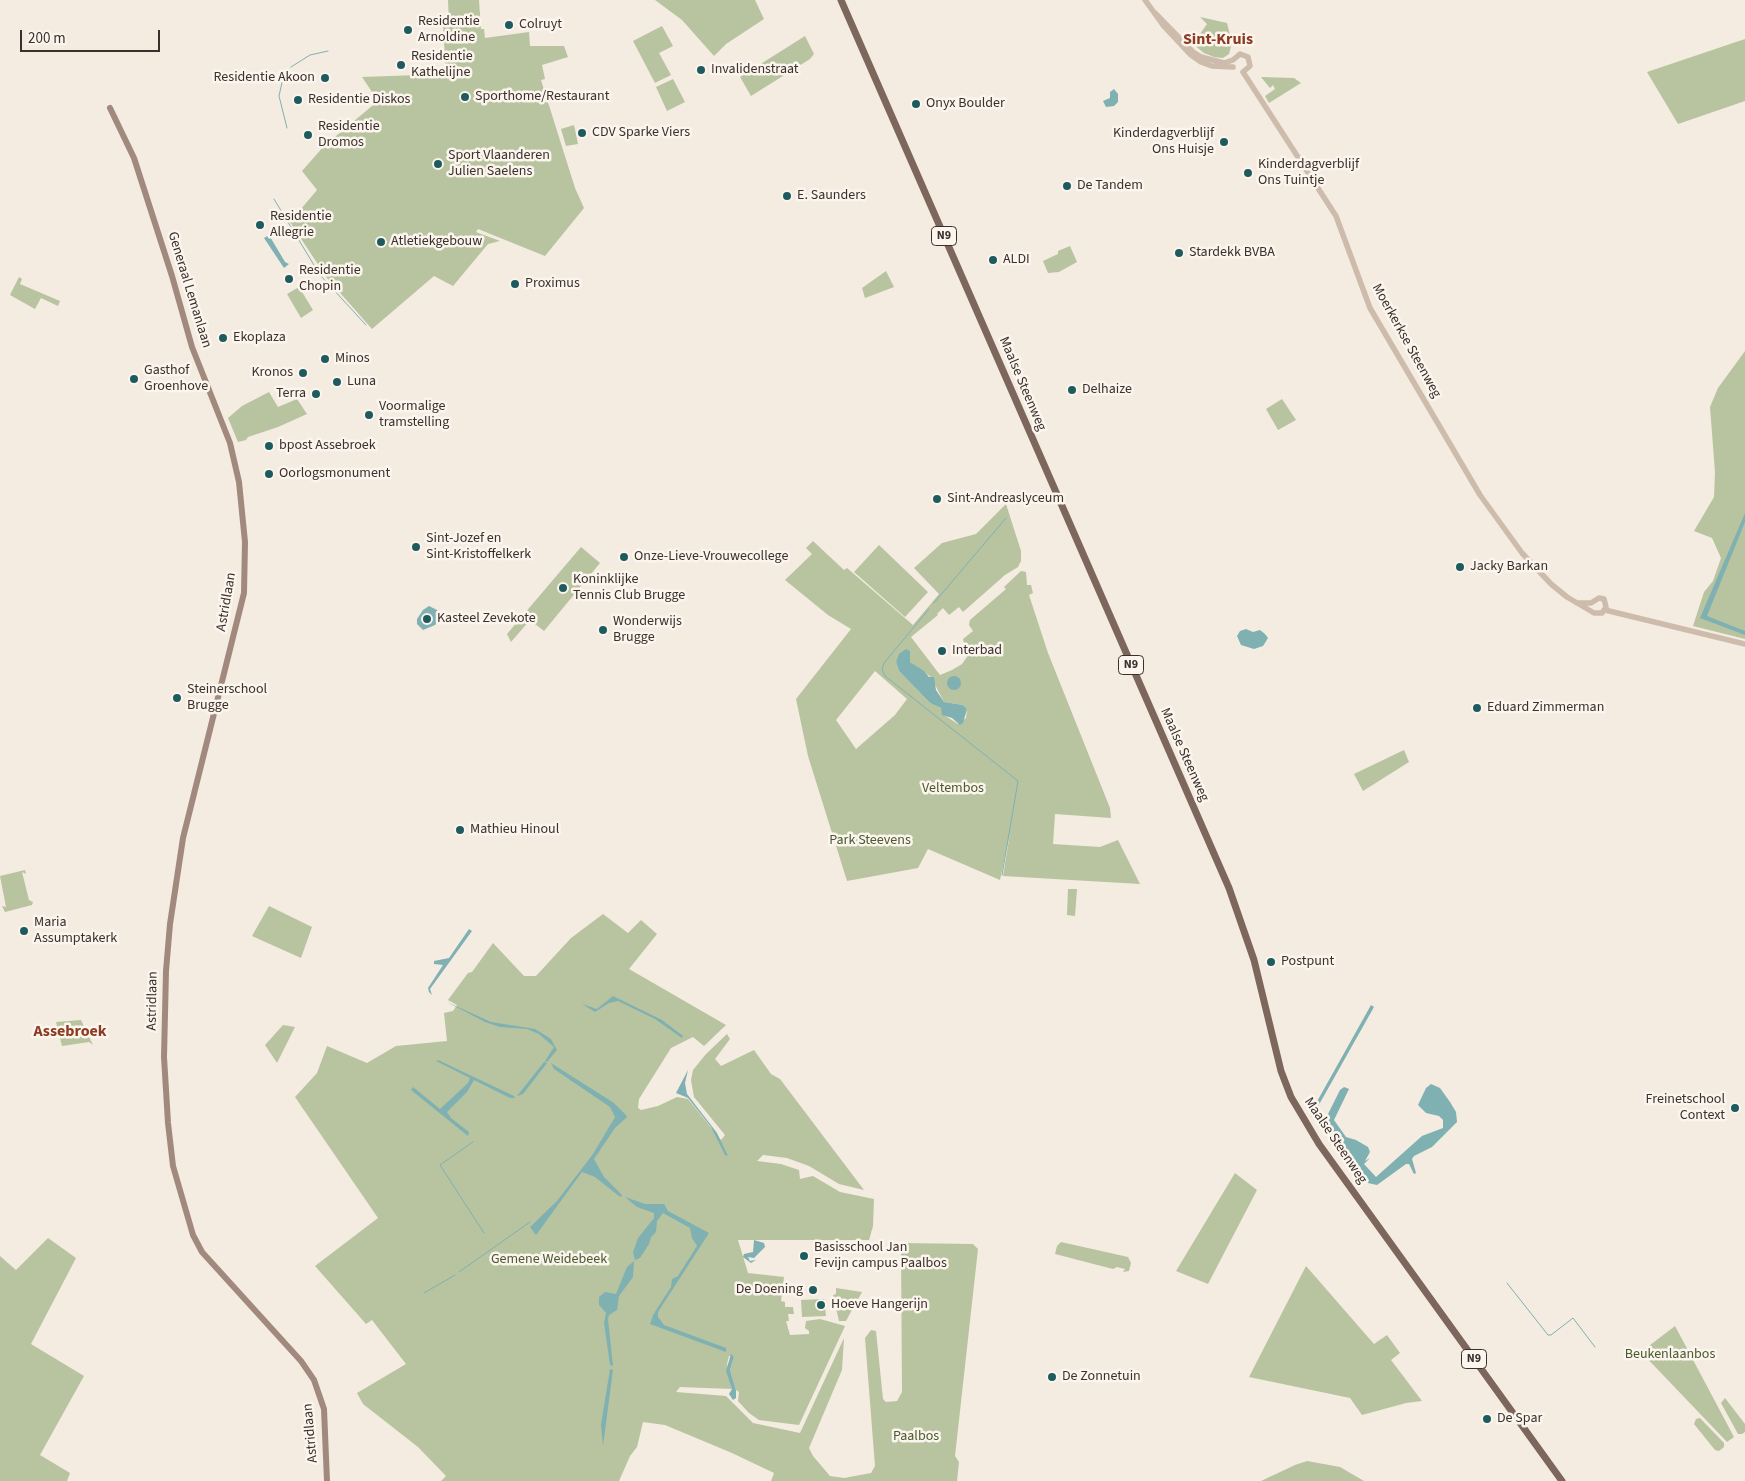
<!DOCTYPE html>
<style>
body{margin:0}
#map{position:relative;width:1745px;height:1481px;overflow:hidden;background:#f4ebe1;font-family:"Source Sans 3",sans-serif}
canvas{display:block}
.scale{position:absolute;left:20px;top:30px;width:140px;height:22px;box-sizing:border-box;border:2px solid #3b302b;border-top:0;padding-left:6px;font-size:15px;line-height:18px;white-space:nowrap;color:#3b302b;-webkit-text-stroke:4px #fbf5ee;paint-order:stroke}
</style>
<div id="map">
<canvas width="1745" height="1481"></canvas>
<div class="scale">200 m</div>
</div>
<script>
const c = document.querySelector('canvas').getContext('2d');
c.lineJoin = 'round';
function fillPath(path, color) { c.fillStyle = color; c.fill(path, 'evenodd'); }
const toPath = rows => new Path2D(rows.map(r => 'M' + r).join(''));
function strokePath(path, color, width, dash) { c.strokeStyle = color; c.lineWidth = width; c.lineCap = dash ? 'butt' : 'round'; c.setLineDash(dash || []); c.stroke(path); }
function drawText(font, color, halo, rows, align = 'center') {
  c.font = font + ' "Source Sans 3",sans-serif'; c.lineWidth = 5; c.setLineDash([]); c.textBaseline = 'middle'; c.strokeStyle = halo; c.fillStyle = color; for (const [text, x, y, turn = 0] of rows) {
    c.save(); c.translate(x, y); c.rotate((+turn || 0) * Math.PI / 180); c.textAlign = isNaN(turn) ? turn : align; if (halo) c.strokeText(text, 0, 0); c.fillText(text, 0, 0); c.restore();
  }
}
fillPath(toPath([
 [448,0,479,0,481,29,484,29,485,38,529,32,530,46,564,46,568,57,542,65,545,79,541,80,575,188,584,208,545,256,478,229,476,232,500,241,488,244,453,286,434,276,372,329,327,278,290,222,317,190,302,171,324,146,378,101,362,77,446,74,443,24,449,24],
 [655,0,755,0,764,19,726,44,714,56,682,20],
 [1200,17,1227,23,1232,43,1229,54,1223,58,1214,57,1204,53,1193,44,1207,24],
 [662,26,673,46,659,53,671,75,655,83,633,41],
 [805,36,814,54,810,59,751,96,740,77],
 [1745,39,1745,101,1678,124,1647,72],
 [1261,77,1294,78,1301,83,1269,103,1265,96,1275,89,1273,85,1270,88],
 [673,79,685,102,667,111,656,87],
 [574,125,578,144,566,146,561,129],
 [1070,246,1077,262,1059,272,1048,273,1043,261,1058,254,1058,251],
 [886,271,894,287,865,298,862,288],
 [19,277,22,279,20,284,60,301,58,306,41,298,35,309,10,295],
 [299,287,313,310,301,318,287,294],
 [1745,351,1745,639,1693,626,1704,592,1713,581,1721,558,1712,538,1694,531,1714,497,1715,472,1710,407,1718,388],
 [269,392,278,407,297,399,307,414,278,427,248,437,246,440,238,442,228,418,242,406],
 [1282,399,1296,420,1278,430,1266,409],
 [1006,504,1021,551,1021,561,1018,567,1005,575,963,612,959,607,949,615,943,608,937,614,938,615,911,637,940,675,952,670,962,664,967,657,963,639,973,631,969,625,970,620,1006,589,1004,587,1021,571,1026,572,1027,585,1031,585,1033,593,1029,595,1048,653,1110,808,1111,818,1055,814,1053,844,1100,847,1118,840,1140,884,1003,876,1010,833,1000,880,928,849,918,868,847,881,808,756,796,699,851,629,828,615,785,580,812,554,806,548,813,541,844,570,847,568,913,625,939,594,914,568,942,543,976,534],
 [910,651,910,662,931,677,944,702,963,705,967,709,966,718,958,724,944,715,941,708,930,703,899,671,896,662,902,653],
 [875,671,907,699,895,715,856,749,836,720],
 [879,545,928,592,905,617,854,572],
 [581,547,600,563,544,631,530,620,511,642,507,634],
 [1404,750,1409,762,1363,791,1354,774],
 [25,870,26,874,22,872,29,900,33,902,32,905,5,912,2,906,6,907,0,876],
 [1068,889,1077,889,1075,916,1067,915],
 [269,906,312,927,301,958,252,936],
 [603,914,628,933,641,920,657,934,629,969,726,1025,704,1046,693,1037,671,1048,639,1099,638,1108,641,1110,658,1106,677,1097,688,1099,721,1140,725,1135,694,1097,691,1080,693,1070,706,1054,727,1034,730,1039,715,1059,721,1066,754,1050,771,1074,780,1079,864,1190,839,1184,809,1166,787,1158,763,1155,757,1161,781,1164,799,1170,800,1179,813,1176,840,1192,874,1199,873,1226,869,1240,738,1240,748,1273,784,1277,781,1301,785,1302,785,1307,793,1307,794,1314,788,1314,789,1321,786,1321,790,1335,809,1334,809,1331,805,1328,806,1321,820,1319,845,1326,799,1425,759,1420,749,1413,738,1401,739,1392,736,1390,730,1370,734,1357,729,1356,727,1364,732,1389,680,1387,676,1392,726,1396,753,1423,800,1433,844,1338,842,1370,809,1448,813,1456,830,1476,844,1478,871,1473,875,1466,865,1338,871,1330,876,1331,883,1399,886,1402,897,1401,902,1392,901,1243,973,1244,978,1249,955,1456,959,1462,957,1481,771,1481,774,1473,732,1453,665,1425,643,1422,637,1447,630,1456,619,1481,441,1481,446,1476,418,1447,363,1404,357,1393,406,1364,372,1320,366,1324,315,1266,378,1218,295,1097,317,1073,327,1046,367,1063,396,1046,447,1041,444,1013,453,1011,457,1005,448,1000,468,973,472,972,493,943,524,976,536,976,571,938],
 [81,1020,93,1045,89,1042,62,1046,56,1022],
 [283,1025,295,1027,277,1063,265,1045],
 [1235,1173,1257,1190,1208,1284,1176,1271],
 [48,1238,76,1258,31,1344,84,1376,40,1455,70,1473,67,1481,0,1481,0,1256,16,1270],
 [1061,1242,1128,1257,1131,1263,1129,1271,1123,1272,1125,1269,1117,1267,1113,1269,1055,1254,1057,1246],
 [1306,1266,1374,1344,1387,1335,1400,1353,1391,1360,1422,1401,1406,1403,1362,1415,1350,1398,1249,1377],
 [836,1288,862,1292,846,1321,839,1321,833,1295,836,1294],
 [824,1299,826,1316,802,1317,801,1300],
 [1675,1326,1734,1437,1727,1442,1641,1352],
 [1725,1398,1745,1424,1745,1432,1742,1434,1738,1434,1721,1403],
 [1700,1418,1724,1443,1724,1447,1719,1451,1715,1450,1694,1424,1696,1419],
 [1307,1461,1340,1467,1364,1481,1261,1481,1295,1465]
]), '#b8c4a0');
fillPath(toPath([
 [1114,89,1118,94,1118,102,1114,106,1106,107,1103,101,1110,98,1110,92],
 [269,235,285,262,289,264,284,268,264,238],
 [1745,513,1745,522,1707,616,1745,631,1745,635,1700,618],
 [429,606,437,610,441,617,435,625,423,630,417,624,417,619,423,610],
 [1246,629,1253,632,1260,630,1265,634,1268,638,1263,646,1254,649,1241,645,1237,636,1240,631],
 [906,649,910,651,910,662,924,671,929,677,934,677,936,690,944,702,963,705,967,709,963,723,960,725,952,718,942,715,941,708,930,703,899,671,896,662,899,654],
 '947 683a7 7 0 1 1 14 0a7 7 0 1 1-14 0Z',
 [469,929,472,931,430,989,432,995,429,992,428,988,443,965,434,964,434,961,449,958],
 [613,996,662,1020,683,1036,682,1038,655,1019,618,1001,609,1003,595,1012,582,1004,597,1009],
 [447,1002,491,1022,535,1029,551,1039,557,1050,547,1062,545,1061,554,1047,539,1034,527,1029,500,1027,485,1022],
 [1371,1005,1374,1007,1312,1117,1310,1114],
 [438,1060,514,1096,515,1098,510,1098,474,1080,467,1092,447,1112,451,1118,469,1132,468,1136,411,1090,413,1087,440,1109,468,1083,470,1078,436,1061],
 [544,1062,547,1063,523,1094,517,1096],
 [551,1063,614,1103,626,1115,627,1117,615,1128,594,1159,604,1177,622,1195,621,1197,619,1196,595,1177,582,1172,536,1235,530,1227,557,1201,593,1154,615,1117,610,1107,554,1069],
 [688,1070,685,1083,687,1094,717,1133,728,1156,725,1155,711,1127,688,1098,676,1093],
 [1431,1084,1440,1088,1450,1102,1456,1112,1457,1122,1432,1147,1414,1156,1412,1159,1416,1173,1414,1174,1409,1164,1406,1164,1377,1185,1368,1183,1356,1170,1354,1164,1349,1165,1346,1163,1337,1152,1339,1146,1336,1142,1329,1137,1331,1133,1326,1118,1340,1090,1344,1087,1349,1089,1334,1120,1346,1137,1356,1140,1368,1147,1370,1152,1365,1161,1370,1158,1364,1164,1376,1177,1422,1136,1443,1128,1443,1120,1439,1116,1426,1113,1418,1105,1426,1088],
 [625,1197,645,1204,664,1204,668,1211,709,1233,658,1312,658,1317,664,1325,726,1348,726,1352,650,1324,653,1315,671,1287,672,1279,678,1276,697,1246,692,1238,690,1228,663,1213,657,1221,656,1232,651,1237,649,1244,640,1258,635,1260,633,1252,638,1238,654,1218,654,1213,637,1207],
 [754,1240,764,1243,765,1247,754,1258,748,1257,750,1261,756,1260,751,1263,743,1257,744,1254,753,1252],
 [634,1261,633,1277,619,1296,617,1310,609,1315,608,1319,613,1366,610,1365,604,1323,606,1313,599,1305,599,1297,605,1292,616,1294,627,1267],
 [731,1354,734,1357,730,1370,736,1390,736,1398,733,1400,729,1394,732,1389,726,1371],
 [610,1369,613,1370,603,1446,601,1425]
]), '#7fb0b2');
strokePath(toPath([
 [291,67,310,55,328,51],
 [287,128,279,96,283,78,289,69],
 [274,199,320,275,366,325],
 [934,603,1006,518],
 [929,609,884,663,882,670,885,676,1018,781,1002,875],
 [473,1142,440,1165,484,1233],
 [459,1272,530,1222],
 [1507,1283,1548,1335,1551,1335,1573,1318,1595,1347],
 [424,1293,455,1275]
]), '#7fb0b2', 1);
strokePath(toPath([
 [1145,0,1163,25,1191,55,1201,62,1212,66,1233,67],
 [1155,13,1193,52,1201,57,1224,63,1233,60,1240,54,1248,57,1250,66,1243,72],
 [1243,72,1336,216,1370,308,1480,495,1522,553,1551,584,1567,597,1594,613,1602,613,1606,607,1604,599,1599,598,1591,603,1577,603],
 [1605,610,1745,644]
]), '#cdbbac', 5.5);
strokePath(toPath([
 [110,108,134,158,172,276,192,347,230,443,239,482,245,542,244,593,183,838,170,924,166,971,164,1057,168,1123,173,1166,193,1235,202,1252,301,1361,314,1380,324,1409,327,1481]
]), '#a18a7d', 6);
strokePath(toPath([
 [841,0,1229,888,1254,960,1281,1071,1291,1097,1319,1144,1562,1481]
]), '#7d675c', 7);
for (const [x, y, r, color] of [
 [509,25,5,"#1f5a5e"],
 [408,30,5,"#1f5a5e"],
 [401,65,5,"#1f5a5e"],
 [701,70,5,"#1f5a5e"],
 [325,78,5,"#1f5a5e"],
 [465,97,5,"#1f5a5e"],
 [298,100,5,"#1f5a5e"],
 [916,104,5,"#1f5a5e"],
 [582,133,5,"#1f5a5e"],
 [308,135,5,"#1f5a5e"],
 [1224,142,5,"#1f5a5e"],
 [438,164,5,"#1f5a5e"],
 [1248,173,5,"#1f5a5e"],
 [1067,186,5,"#1f5a5e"],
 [787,196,5,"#1f5a5e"],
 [260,225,5,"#1f5a5e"],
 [381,242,5,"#1f5a5e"],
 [1179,253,5,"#1f5a5e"],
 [993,260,5,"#1f5a5e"],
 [289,279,5,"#1f5a5e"],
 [515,284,5,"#1f5a5e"],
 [223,338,5,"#1f5a5e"],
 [325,359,5,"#1f5a5e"],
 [303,373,5,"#1f5a5e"],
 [134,379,5,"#1f5a5e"],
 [337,382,5,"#1f5a5e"],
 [1072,390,5,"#1f5a5e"],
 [316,394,5,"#1f5a5e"],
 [369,415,5,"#1f5a5e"],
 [269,446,5,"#1f5a5e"],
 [269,474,5,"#1f5a5e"],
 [937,499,5,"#1f5a5e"],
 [416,547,5,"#1f5a5e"],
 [624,557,5,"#1f5a5e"],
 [1460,567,5,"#1f5a5e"],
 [563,588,5,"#1f5a5e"],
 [427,619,5,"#1f5a5e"],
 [603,630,5,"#1f5a5e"],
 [942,651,5,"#1f5a5e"],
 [177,698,5,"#1f5a5e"],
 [1477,708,5,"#1f5a5e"],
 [460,830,5,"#1f5a5e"],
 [24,931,5,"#1f5a5e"],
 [1271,962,5,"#1f5a5e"],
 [1735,1108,5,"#1f5a5e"],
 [804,1256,5,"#1f5a5e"],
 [813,1290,5,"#1f5a5e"],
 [821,1305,5,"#1f5a5e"],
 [1052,1377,5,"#1f5a5e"],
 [1487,1419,5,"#1f5a5e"]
]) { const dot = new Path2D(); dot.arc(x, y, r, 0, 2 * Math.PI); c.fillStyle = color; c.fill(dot); strokePath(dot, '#fbf5ee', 2); }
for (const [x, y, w] of [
 [944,236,25],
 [1131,665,25],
 [1474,1359,25]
]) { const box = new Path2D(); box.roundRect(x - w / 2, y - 9.5, w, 19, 4); c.fillStyle = '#fbf5ee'; c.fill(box); strokePath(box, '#3b302b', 1); }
drawText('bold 12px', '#3b302b', null, [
 ["N9",944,236],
 ["N9",1131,665],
 ["N9",1474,1359]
]);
drawText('14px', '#3b302b', '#fbf5ee', [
 ["Residentie",418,22],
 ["Arnoldine",418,38],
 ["Colruyt",519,25],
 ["Residentie",411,57],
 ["Kathelijne",411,73],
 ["Invalidenstraat",711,70],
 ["Residentie Akoon",315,78,"right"],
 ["Sporthome/Restaurant",475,97],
 ["Residentie Diskos",308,100],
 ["Onyx Boulder",926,104],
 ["Residentie",318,127],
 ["Dromos",318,143],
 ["CDV Sparke Viers",592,133],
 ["Kinderdagverblijf",1214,134,"right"],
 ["Ons Huisje",1214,150,"right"],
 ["Sport Vlaanderen",448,156],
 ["Julien Saelens",448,172],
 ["Kinderdagverblijf",1258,165],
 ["Ons Tuintje",1258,181],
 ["De Tandem",1077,186],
 ["E. Saunders",797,196],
 ["Residentie",270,217],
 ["Allegrie",270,233],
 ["Atletiekgebouw",391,242],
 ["Stardekk BVBA",1189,253],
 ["ALDI",1003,260],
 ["Residentie",299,271],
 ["Chopin",299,287],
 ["Proximus",525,284],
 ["Ekoplaza",233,338],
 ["Minos",335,359],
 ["Gasthof",144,371],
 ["Groenhove",144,387],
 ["Kronos",293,373,"right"],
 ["Luna",347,382],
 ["Delhaize",1082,390],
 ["Terra",306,394,"right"],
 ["Voormalige",379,407],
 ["tramstelling",379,423],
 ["bpost Assebroek",279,446],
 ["Oorlogsmonument",279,474],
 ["Sint-Andreaslyceum",947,499],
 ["Sint-Jozef en",426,539],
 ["Sint-Kristoffelkerk",426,555],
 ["Onze-Lieve-Vrouwecollege",634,557],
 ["Jacky Barkan",1470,567],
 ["Koninklijke",573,580],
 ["Tennis Club Brugge",573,596],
 ["Kasteel Zevekote",437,619],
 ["Wonderwijs",613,622],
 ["Brugge",613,638],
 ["Interbad",952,651],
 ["Steinerschool",187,690],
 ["Brugge",187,706],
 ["Eduard Zimmerman",1487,708],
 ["Mathieu Hinoul",470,830],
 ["Maria",34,923],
 ["Assumptakerk",34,939],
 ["Postpunt",1281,962],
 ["Freinetschool",1725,1100,"right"],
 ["Context",1725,1116,"right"],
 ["Basisschool Jan",814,1248],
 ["Fevijn campus Paalbos",814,1264],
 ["De Doening",803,1290,"right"],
 ["Hoeve Hangerijn",831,1305],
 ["De Zonnetuin",1062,1377],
 ["De Spar",1497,1419]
], 'left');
drawText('14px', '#3b302b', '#fbf5ee', [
 ["Generaal Lemanlaan",189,290,73],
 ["Moerkerkse Steenweg",1406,341,61],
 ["Maalse Steenweg",1022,384,67],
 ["Astridlaan",227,602,-80],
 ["Maalse Steenweg",1184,755,66],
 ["Astridlaan",153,1001,-89],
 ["Maalse Steenweg",1335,1141,56],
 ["Astridlaan",311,1433,-95]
]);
drawText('14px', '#4a5a2e', '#fbf5ee', [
 ["Veltembos",953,789],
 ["Park Steevens",870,841],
 ["Gemene Weidebeek",549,1260],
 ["Beukenlaanbos",1670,1355],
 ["Paalbos",916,1437]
]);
drawText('bold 16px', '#8c3b22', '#fbf5ee', [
 ["Sint-Kruis",1218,40],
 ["Assebroek",70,1032]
]);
</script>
